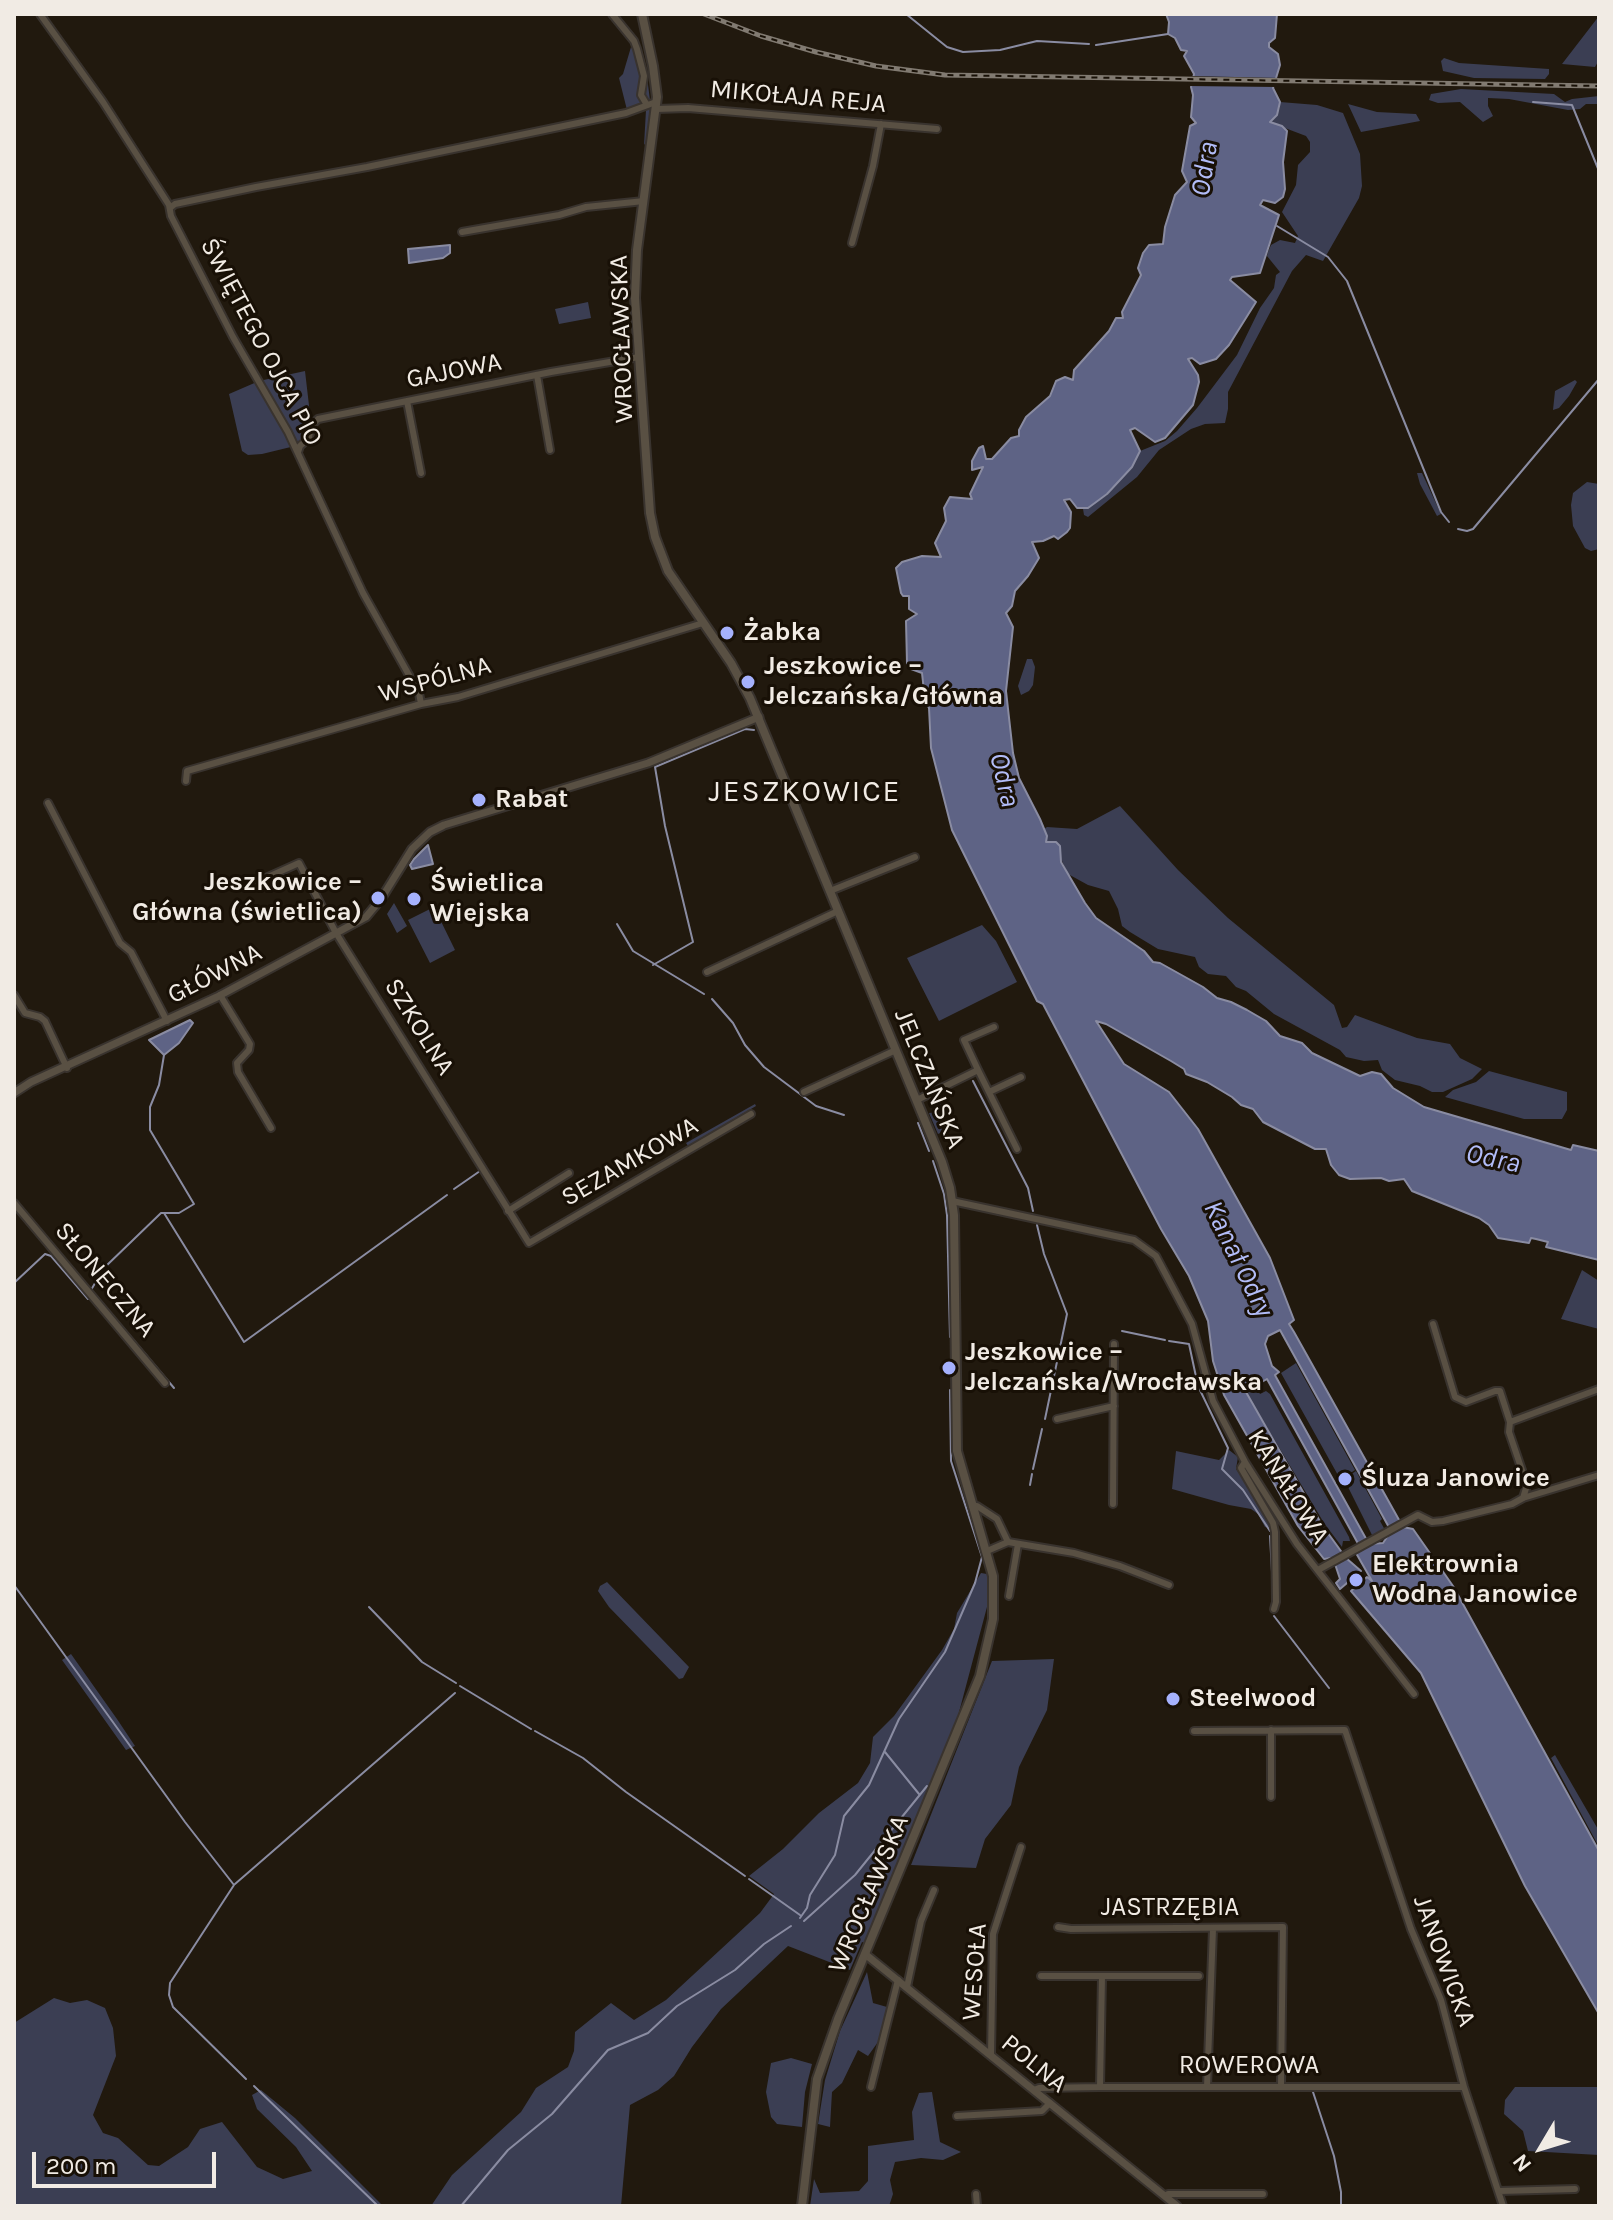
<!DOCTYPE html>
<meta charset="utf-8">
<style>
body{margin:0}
#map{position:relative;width:1613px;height:2220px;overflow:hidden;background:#21190e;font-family:Karla,sans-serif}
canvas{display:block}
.frame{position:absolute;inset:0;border:16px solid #f1ebe4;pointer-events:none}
.north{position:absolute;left:1501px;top:2108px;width:80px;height:80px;-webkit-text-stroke:6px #181006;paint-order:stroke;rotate:232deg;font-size:22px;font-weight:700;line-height:32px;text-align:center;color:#f1ebe4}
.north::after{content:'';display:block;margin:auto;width:28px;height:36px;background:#f1ebe4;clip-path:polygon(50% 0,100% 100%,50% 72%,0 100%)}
.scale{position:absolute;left:32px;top:2152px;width:184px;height:36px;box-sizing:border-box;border:4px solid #f1ebe4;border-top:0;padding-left:10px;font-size:24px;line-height:28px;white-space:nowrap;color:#f1ebe4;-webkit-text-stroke:6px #181006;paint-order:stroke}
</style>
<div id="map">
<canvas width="1613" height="2220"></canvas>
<div class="frame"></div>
<div class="north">N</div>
<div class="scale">200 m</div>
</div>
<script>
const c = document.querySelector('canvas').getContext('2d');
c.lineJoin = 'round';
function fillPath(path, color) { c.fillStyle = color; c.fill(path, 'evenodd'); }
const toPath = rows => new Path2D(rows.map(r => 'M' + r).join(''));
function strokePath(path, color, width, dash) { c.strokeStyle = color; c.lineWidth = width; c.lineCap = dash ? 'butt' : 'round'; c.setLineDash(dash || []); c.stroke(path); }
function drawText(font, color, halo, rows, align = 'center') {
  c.font = font + ' Karla,sans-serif'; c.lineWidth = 6; c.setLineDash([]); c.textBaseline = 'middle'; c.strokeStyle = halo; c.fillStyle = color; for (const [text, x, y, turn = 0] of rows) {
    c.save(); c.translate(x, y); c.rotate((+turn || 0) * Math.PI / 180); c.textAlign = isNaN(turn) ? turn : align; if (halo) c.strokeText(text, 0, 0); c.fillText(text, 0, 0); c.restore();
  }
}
fillPath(toPath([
 [1599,16,1599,60,1595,67,1562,64],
 [631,47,646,69,652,116,648,139,644,145,646,110,628,114,619,78,623,74],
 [1444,58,1459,63,1549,69,1549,74,1545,79,1474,78,1443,71,1441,61],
 [1461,89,1554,94,1565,102,1572,99,1599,96,1599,104,1586,104,1580,109,1568,110,1509,99,1488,98,1488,106,1493,116,1483,122,1460,102,1438,103,1429,100,1431,94],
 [1280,102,1317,105,1343,113,1360,154,1362,186,1359,198,1323,261,1306,255,1292,271,1228,392,1228,409,1225,423,1205,424,1191,429,1159,450,1137,477,1088,517,1084,515,1083,509,1107,495,1132,467,1140,451,1165,441,1177,431,1197,408,1237,355,1260,308,1274,288,1276,275,1280,272,1267,256,1268,252,1271,245,1280,240,1295,243,1298,236,1282,212,1296,185,1298,165,1310,152,1310,142,1306,136,1269,122,1279,110],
 [1348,104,1377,112,1416,114,1420,121,1361,132],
 [588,302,591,318,559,324,555,309],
 [305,371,310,414,308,436,299,445,262,454,248,455,242,451,229,394,259,381],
 [1575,380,1577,382,1569,396,1559,408,1553,410,1555,391],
 [1417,473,1422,473,1441,514,1437,516,1420,484],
 [1587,482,1599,484,1599,549,1591,551,1585,548,1573,526,1571,505,1573,493],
 [1027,659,1032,659,1035,667,1033,685,1029,691,1021,695,1018,686],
 [1120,806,1178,870,1228,918,1334,1005,1342,1028,1347,1027,1355,1015,1417,1038,1450,1044,1460,1058,1482,1069,1472,1079,1443,1092,1432,1092,1420,1086,1395,1080,1382,1070,1378,1060,1364,1061,1346,1057,1340,1050,1274,1014,1246,991,1236,987,1226,976,1208,974,1199,967,1195,957,1158,949,1130,932,1122,926,1118,909,1109,891,1088,885,1068,874,1059,855,1046,842,1044,829,1047,827,1077,829],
 [394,903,407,926,397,933,387,914],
 [434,907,455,950,430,963,408,920],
 [982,925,996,941,1017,982,939,1021,907,958],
 [1489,1071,1567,1092,1567,1110,1562,1119,1524,1119,1445,1097,1453,1090,1476,1082],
 [943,1098,943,1113,949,1125,955,1126,938,1134,929,1113,937,1112],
 [755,1104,756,1106,688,1146,686,1143],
 [1582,1270,1599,1281,1599,1329,1561,1319],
 [1296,1363,1355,1470,1349,1474,1339,1477,1281,1373],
 [1256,1379,1260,1383,1255,1386,1260,1394,1266,1391,1270,1394,1349,1537,1350,1541,1343,1541,1342,1547,1324,1523,1246,1392,1247,1383],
 [1229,1450,1238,1457,1236,1469,1255,1494,1271,1528,1265,1527,1258,1514,1251,1509,1229,1505,1172,1489,1176,1451,1219,1460],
 [1356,1471,1382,1519,1380,1521,1385,1530,1373,1537,1346,1483,1352,1479,1350,1475],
 [981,1573,987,1574,987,1607,958,1716,865,1943,862,1942,850,1970,788,1946,721,2009,692,2047,674,2076,658,2090,630,2105,621,2206,431,2206,452,2175,521,2112,536,2088,568,2067,574,2051,575,2032,611,2003,634,2020,666,2000,760,1913,774,1894,749,1876,783,1849,819,1813,858,1783,870,1763,873,1737,894,1716,942,1650,954,1629,957,1613],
 [607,1582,689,1667,683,1678,679,1679,609,1607,598,1591,600,1586],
 [71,1654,117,1719,135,1746,126,1750,62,1660],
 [1054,1659,1047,1710,1019,1767,1011,1805,985,1839,976,1868,911,1865,992,1661],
 [1555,1755,1599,1831,1599,1847,1551,1758],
 [867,1972,873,2003,887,2007,878,2042,868,2056,858,2050,842,2083,832,2092,830,2127,818,2124,825,2080,840,2031],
 [54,1998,70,2003,87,2000,105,2008,113,2028,116,2056,93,2115,103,2133,118,2138,148,2165,159,2166,188,2147,200,2129,222,2122,257,2167,283,2179,312,2171,296,2147,257,2109,252,2095,261,2090,295,2118,383,2206,14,2206,14,2023],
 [791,2058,812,2064,805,2092,802,2127,777,2124,771,2117,766,2092,771,2063],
 [1515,2087,1599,2087,1599,2155,1528,2151,1523,2131,1504,2114,1505,2100],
 [932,2092,940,2142,961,2152,943,2160,921,2158,895,2162,890,2180,893,2194,889,2206,810,2206,814,2179,820,2193,859,2191,868,2181,868,2146,914,2140,912,2112,919,2093]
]), '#3b3e53');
const water = toPath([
 [1166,14,1277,14,1275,38,1269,43,1269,47,1278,54,1280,65,1273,88,1280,102,1277,115,1270,122,1282,126,1287,131,1283,162,1285,189,1283,197,1275,203,1263,200,1260,205,1279,215,1260,273,1232,277,1230,280,1256,302,1229,345,1216,359,1200,364,1192,358,1188,359,1198,375,1199,382,1193,405,1165,438,1155,442,1135,428,1130,430,1140,451,1132,467,1107,494,1088,508,1077,508,1070,499,1064,500,1071,512,1070,528,1067,532,1058,539,1054,536,1043,541,1032,542,1039,558,1028,576,1015,591,1012,606,1006,613,1013,627,1006,691,1013,753,1019,778,1040,819,1047,836,1046,842,1056,842,1060,846,1061,862,1085,903,1096,918,1144,951,1153,962,1160,963,1203,987,1217,998,1231,1002,1247,1010,1266,1021,1280,1036,1302,1043,1312,1053,1360,1076,1372,1072,1381,1074,1393,1088,1424,1107,1571,1150,1573,1145,1599,1151,1599,1260,1546,1247,1548,1242,1536,1239,1531,1238,1529,1243,1498,1238,1489,1225,1479,1218,1412,1191,1404,1179,1389,1181,1381,1178,1350,1179,1339,1175,1331,1165,1326,1149,1315,1149,1263,1122,1253,1109,1241,1105,1232,1097,1207,1082,1186,1074,1184,1069,1171,1061,1106,1024,1096,1021,1124,1064,1169,1092,1198,1129,1270,1258,1294,1320,1289,1324,1294,1332,1403,1527,1413,1529,1453,1586,1599,1851,1599,2014,1525,1886,1421,1673,1351,1591,1367,1577,1372,1581,1356,1553,1361,1549,1267,1379,1260,1383,1256,1379,1250,1380,1247,1383,1246,1392,1322,1525,1346,1558,1361,1571,1340,1589,1336,1583,1340,1579,1335,1564,1331,1558,1324,1559,1298,1526,1224,1395,1213,1361,1208,1321,1189,1276,1161,1229,1043,1004,1037,1001,952,830,931,748,929,708,925,700,922,673,911,669,907,663,906,621,917,614,909,609,909,596,903,596,901,593,896,568,902,562,922,556,941,557,935,543,946,521,944,508,950,497,972,499,970,494,983,467,972,470,972,461,979,448,983,446,986,459,992,459,1011,438,1019,436,1019,430,1026,417,1050,396,1056,381,1065,377,1073,380,1074,370,1109,331,1116,318,1123,318,1122,312,1141,275,1138,268,1143,253,1149,245,1163,244,1165,227,1175,195,1187,182,1182,171,1190,126,1196,123,1191,117,1193,95,1191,87,1194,74,1184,56,1187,51,1181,50,1175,38,1168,34,1169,22,1166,14],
 [1280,1330,1391,1531,1383,1543,1369,1544,1276,1377,1275,1375,1279,1372,1272,1366,1265,1344,1268,1336,1280,1330],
 [450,245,450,253,443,258,409,263,408,249,450,245],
 [428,845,433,864,412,869,410,865,414,859,428,845],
 [190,1020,193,1023,179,1043,164,1055,149,1040,190,1020]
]);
fillPath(water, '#5e6385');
strokePath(water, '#8a8ca2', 2);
fillPath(toPath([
 [1189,76,1281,78,1278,87,1187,86]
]), '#21190e');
strokePath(toPath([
 [906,14,947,47,963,52,1000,50,1037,41,1089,44],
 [1096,45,1168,34],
 [1533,102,1572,105,1599,171],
 [1277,226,1328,257,1347,281,1441,512,1449,522],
 [1458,529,1467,531,1473,529,1599,379],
 [617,924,633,951,704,994],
 [653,965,693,942,665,826,655,767,745,729,754,730],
 [712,999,733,1023,745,1045,764,1067,816,1106,844,1115],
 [164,1055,159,1085,150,1107,150,1130,194,1204,179,1213,161,1213,104,1268,91,1290,174,1388],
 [973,1081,1028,1188,1033,1211],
 [918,1123,929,1151],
 [933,1161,944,1194,947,1215,950,1337],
 [454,1189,480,1171],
 [164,1213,244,1342,447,1195],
 [1037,1225,1044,1254,1067,1314,1045,1419],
 [14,1283,45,1254,51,1256,88,1299],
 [1122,1331,1165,1340],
 [1169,1341,1189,1344,1198,1386,1228,1448,1222,1469,1243,1490,1270,1531],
 [1033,1469,1042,1429],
 [1030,1485,1032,1474],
 [1270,1536,1273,1590],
 [14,1585,185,1822,234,1885,170,1983,169,1995,173,2007,246,2079],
 [369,1607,422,1662,456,1683],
 [1274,1616,1329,1688],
 [460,1686,531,1729],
 [535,1731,583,1758,626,1792,745,1876],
 [885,1752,919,1794],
 [749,1879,800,1915],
 [235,1884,455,1693],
 [800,1918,807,1908,810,1895,835,1855,844,1816,869,1785,899,1719,945,1652,975,1583,982,1557,951,1461,950,1390],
 [804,1921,855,1875,927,1786],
 [254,2086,378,2206],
 [1313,2092,1334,2156,1341,2192,1341,2206],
 [461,2206,508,2150,552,2114,608,2050,648,2033,677,2006,735,1970,764,1944,791,1926]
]), '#8a8ca2', 2);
const minor = toPath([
 [40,14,103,102,169,205,171,216,233,337,288,432,363,593,419,693,421,704],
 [612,14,634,41,637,49,644,76,641,95,647,105],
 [656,109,688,108,937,129],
 [170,208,175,204,256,187,367,167,626,113,656,102],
 [462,232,559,215,586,207,644,201],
 [852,243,873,166,881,124],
 [537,375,550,450],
 [407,401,421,473],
 [298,452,300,446,309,438,311,426,318,419,551,372,639,357],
 [186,781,187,771,421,704,458,697,703,623],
 [48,803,120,943,131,952,167,1021],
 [259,881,299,863,336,933,529,1243,751,1114],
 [830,891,915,857],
 [707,972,838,911],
 [14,995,25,1013,40,1017,45,1021,67,1068],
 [220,995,250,1044,249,1050,237,1063,238,1072,271,1128],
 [978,1070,964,1040,994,1027],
 [804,1092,896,1050],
 [989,1092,1021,1077],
 [917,1100,978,1070,1017,1149],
 [952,1201,1134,1240,1156,1256,1192,1324,1213,1401,1245,1462,1297,1544,1414,1694],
 [14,1203,165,1383],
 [508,1211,569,1173],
 [1433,1324,1455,1397,1466,1402,1495,1391,1500,1391,1510,1422],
 [1057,1419,1114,1406],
 [1245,1462,1241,1468,1273,1523,1275,1532,1276,1602,1274,1609],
 [1523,1498,1527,1485,1509,1432,1510,1422,1599,1389],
 [1113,1504,1114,1344],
 [972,1506,977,1506,997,1519,1008,1542],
 [987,1551,1008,1542,1074,1553,1120,1566,1169,1585],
 [1318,1570,1418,1515,1432,1522,1443,1521,1512,1504,1523,1498,1599,1475],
 [1009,1596,1018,1544],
 [1271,1730,1271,1797],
 [1194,1731,1345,1730,1411,1929,1441,2000,1464,2087,1503,2206],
 [1058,1927,1071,1929,1283,1927,1281,2086],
 [1041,1976,1199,1976],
 [907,1987,921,1921,934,1890],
 [991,2055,993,1934,1021,1847],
 [871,2087,898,1980],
 [1100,2087,1102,1976],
 [1207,2087,1213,1929],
 [1034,2090,1039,2088,1100,2087,1464,2087],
 [957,2116,1042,2111,1050,2103],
 [1499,2191,1575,2189],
 [976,2194,977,2206],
 [1165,2196,1168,2194,1263,2194]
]);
const tertiary = toPath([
 [14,1093,31,1082,217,997,366,917,381,899,412,849,430,832,444,825,648,763,759,717],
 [865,1954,1177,2206]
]);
const secondary = toPath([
 [642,14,653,66,657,97,637,250,635,298,650,513,655,537,668,571,731,663,750,698,942,1162,950,1188,954,1215,957,1451,993,1576,993,1619,980,1676,838,2019,817,2079,802,2206]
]);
strokePath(minor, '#39332e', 10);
strokePath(tertiary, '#39332e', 11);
strokePath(secondary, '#39332e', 12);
strokePath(minor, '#595043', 6);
strokePath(tertiary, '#595043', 7);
strokePath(secondary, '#595043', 8);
const rail = toPath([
 [704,14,761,36,816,52,876,66,945,75,1599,86]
]);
strokePath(rail, '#817a71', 5);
strokePath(rail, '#181006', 2, [6]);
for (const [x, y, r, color] of [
 [727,633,8,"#a5b1fc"],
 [748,682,8,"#a5b1fc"],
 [479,800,8,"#a5b1fc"],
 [378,898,8,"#a5b1fc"],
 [414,899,8,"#a5b1fc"],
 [949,1368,8,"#a5b1fc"],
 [1345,1479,8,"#a5b1fc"],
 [1356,1580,8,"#a5b1fc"],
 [1173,1699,8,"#a5b1fc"]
]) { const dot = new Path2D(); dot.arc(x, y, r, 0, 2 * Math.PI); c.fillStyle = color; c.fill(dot); strokePath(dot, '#181006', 3); }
drawText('26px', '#f1ebe4', '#181006', [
 ["MIKOŁAJA REJA",798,97,5],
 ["WROCŁAWSKA",622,339,-92],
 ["ŚWIĘTEGO OJCA PIO",261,342,62],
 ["GAJOWA",454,371,-11],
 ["WSPÓLNA",435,680,-15],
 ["GŁÓWNA",215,974,-27],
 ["SZKOLNA",419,1027,58],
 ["JELCZAŃSKA",929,1079,68],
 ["SEZAMKOWA",630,1162,-30],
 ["SŁONECZNA",105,1280,50],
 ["KANAŁOWA",1288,1487,58],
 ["WROCŁAWSKA",869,1894,-67],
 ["JASTRZĘBIA",1170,1908],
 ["JANOWICKA",1444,1961,70],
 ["WESOŁA",975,1972,-86],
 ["POLNA",1034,2064,39],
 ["ROWEROWA",1249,2066]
]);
drawText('bold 26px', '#f1ebe4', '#181006', [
 ["Żabka",743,633],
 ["Jeszkowice –",764,667],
 ["Jelczańska/Główna",764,697],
 ["Rabat",495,800],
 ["Jeszkowice –",362,883,"right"],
 ["Główna (świetlica)",362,913,"right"],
 ["Świetlica",430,884],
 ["Wiejska",430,914],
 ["Jeszkowice –",965,1353],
 ["Jelczańska/Wrocławska",965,1383],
 ["Śluza Janowice",1361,1479],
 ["Elektrownia",1372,1565],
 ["Wodna Janowice",1372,1595],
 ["Steelwood",1189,1699]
], 'left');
drawText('italic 28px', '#b2bcf7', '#181006', [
 ["Odra",1205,169,-81],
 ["Odra",1004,780,77],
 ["Odra",1493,1159,12],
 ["Kanał Odry",1238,1259,64]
]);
c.letterSpacing = '2px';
drawText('30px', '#f1ebe4', '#181006', [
 ["JESZKOWICE",805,792]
]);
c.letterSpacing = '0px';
</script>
